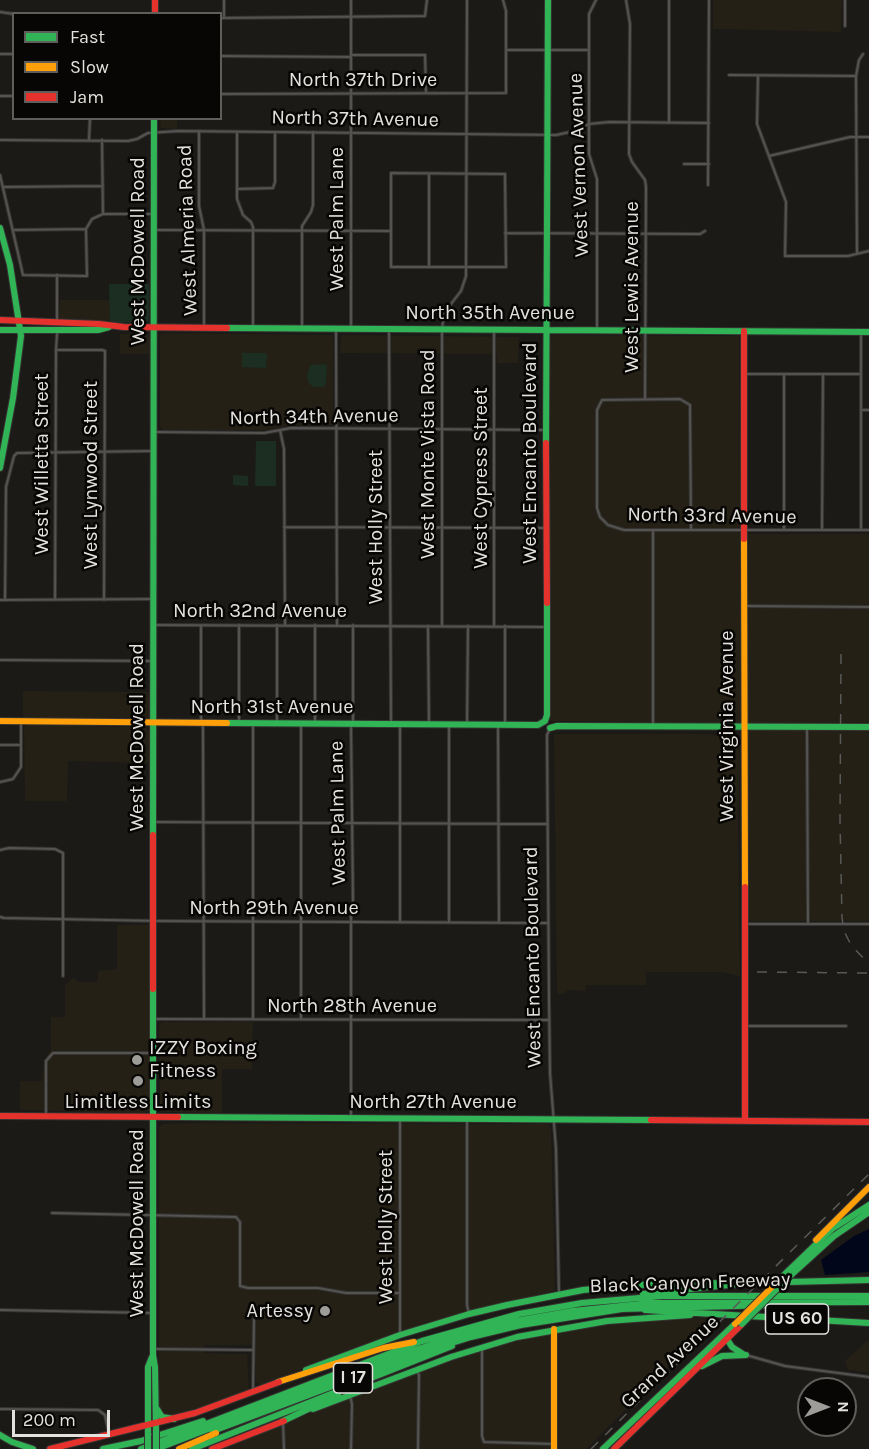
<!DOCTYPE html>
<style>
body{margin:0}
#map{position:relative;width:869px;height:1449px;overflow:hidden;background:#1b1a17;font-family:Karla,sans-serif}
canvas{display:block}
.legend{position:absolute;left:12px;top:12px;width:210px;height:108px;box-sizing:border-box;background:#070604;border:2px solid #5f5e5b;margin:0;padding:8px 10px;list-style:none;font-size:18px;color:#e4e2de}
.legend li{display:flex;align-items:center;gap:12px;height:30px}
.legend b{width:30px;border:2px solid #5f5e5b}
.north{position:absolute;left:797px;top:1377px;width:60px;height:60px;box-sizing:border-box;background:#070604;border:2px solid #5f5e5b;border-radius:50%;rotate:90deg;font-size:16px;font-weight:700;line-height:24px;text-align:center;color:#e4e2de}
.north::after{content:'';display:block;margin:auto;width:21px;height:27px;background:#9e9c98;clip-path:polygon(50% 0,100% 100%,50% 72%,0 100%)}
.scale{position:absolute;left:12px;top:1410px;width:98px;height:27px;box-sizing:border-box;border:3px solid #e4e2de;border-top:0;padding-left:8px;font-size:18px;line-height:21px;white-space:nowrap;color:#e4e2de;-webkit-text-stroke:4px #070604;paint-order:stroke}
</style>
<div id="map">
<canvas width="869" height="1449"></canvas>
<ul class="legend">
<li><b style="height:8px;background:#30b455"></b>Fast</li>
<li><b style="height:8px;background:#ff9f0a"></b>Slow</li>
<li><b style="height:8px;background:#e5322d"></b>Jam</li>
</ul>
<div class="north">N</div>
<div class="scale">200 m</div>
</div>
<script>
const c = document.querySelector('canvas').getContext('2d');
c.lineJoin = 'round';
function fillPath(path, color) { c.fillStyle = color; c.fill(path, 'evenodd'); }
const toPath = rows => new Path2D(rows.map(r => 'M' + r).join(''));
function strokePath(path, color, width, dash) { c.strokeStyle = color; c.lineWidth = width; c.lineCap = dash ? 'butt' : 'round'; c.setLineDash(dash || []); c.stroke(path); }
function drawText(font, color, halo, rows, align = 'center') {
  c.font = font + ' Karla,sans-serif'; c.lineWidth = 5; c.setLineDash([]); c.textBaseline = 'middle'; c.strokeStyle = halo; c.fillStyle = color; for (const [text, x, y, turn = 0] of rows) {
    c.save(); c.translate(x, y); c.rotate((+turn || 0) * Math.PI / 180); c.textAlign = isNaN(turn) ? turn : align; if (halo) c.strokeText(text, 0, 0); c.fillText(text, 0, 0); c.restore();
  }
}
fillPath(toPath([
 [713,0,842,0,841,32,713,29],
 [160,119,177,119,177,129,161,128],
 [60,300,110,300,110,323,62,320,59,318],
 [164,333,332,335,333,337,333,425,290,425,265,430,163,430,160,426,160,335],
 [120,334,148,334,150,337,149,354,120,354],
 [341,335,519,337,518,363,497,363,497,354,340,353],
 [552,335,739,336,741,723,550,721,549,340],
 [748,534,869,534,869,723,747,723],
 [23,691,149,692,149,716,147,719,139,720,23,719],
 [27,725,145,727,150,731,150,763,68,761,67,801,25,801,24,727],
 [749,730,869,731,869,921,749,921,748,916,747,734],
 [554,734,703,734,736,737,740,757,738,821,740,976,721,972,646,972,646,985,586,985,585,991,568,990,563,994,557,994],
 [117,925,149,925,150,1110,146,1113,20,1110,20,1081,42,1081,44,1060,51,1050,51,1017,65,1017,65,985,74,978,78,982,97,982,98,971,117,969],
 [162,1022,253,1022,252,1069,222,1069,222,1113,160,1112,159,1025],
 [189,1123,547,1124,551,1128,555,1291,477,1310,396,1333,262,1385,256,1382,256,1345,204,1345,204,1353,247,1354,249,1390,175,1416,167,1416,160,1410,159,1402,159,1128,163,1124],
 [718,1317,586,1449,217,1449,449,1360,511,1341,544,1333,548,1335,557,1333,566,1329,617,1322,660,1318],
 [869,1339,869,1373,848,1370,845,1361]
]), '#242015');
fillPath(toPath([
 [109,284,149,284,149,320,148,322,110,323],
 [242,353,267,353,266,368,242,367],
 [325,364,327,366,326,383,324,387,313,387,308,382,307,377,310,365],
 [256,441,276,441,276,486,255,486],
 [233,475,248,476,248,486,233,485]
]), '#1b2e21');
fillPath(toPath([
 [869,1229,869,1272,825,1275,821,1260,854,1236]
]), '#02061b');
const street = toPath([
 [224,0,224,18],
 [596,0,589,14,589,154,597,179,597,331],
 [626,0,630,24,629,154,632,162,645,180,646,187,645,399],
 [0,12,14,14],
 [220,18,425,16,427,0],
 [845,26,845,0],
 [506,50,589,50],
 [0,54,14,54],
 [351,55,425,55,426,93],
 [220,56,351,57],
 [729,75,856,76],
 [758,76,757,124,786,202,785,256,848,256,869,251],
 [220,94,506,93,506,11,503,0],
 [0,96,14,96],
 [669,123,669,0],
 [199,131,199,206,204,230,204,328],
 [237,133,237,199,243,215,251,222,253,227,253,329],
 [0,140,128,141,137,139,148,133,178,131,556,135,570,132,589,124,609,122,709,123],
 [89,140,90,118],
 [102,140,103,214],
 [769,156,850,137,869,137],
 [684,164,709,164],
 [391,173,505,174,506,267,391,267,391,173],
 [0,175,23,275,87,276,86,229,92,219,103,214,154,214],
 [708,185,709,0],
 [3,187,103,186],
 [237,189,273,188,275,182,275,132],
 [14,230,86,229],
 [154,230,391,231],
 [505,233,700,234,705,231],
 [857,254,856,76,859,60,863,54],
 [429,267,429,174],
 [57,275,57,322],
 [302,329,302,226,311,212,313,205,313,132],
 [336,329,337,625],
 [351,329,351,0],
 [389,329,391,722],
 [861,332,861,530],
 [56,350,102,350,105,351,104,600],
 [744,374,861,374],
 [784,374,784,530],
 [862,410,869,410],
 [280,430,284,449,285,624],
 [154,432,264,433,291,428,547,430],
 [284,527,545,528],
 [691,530,690,405,680,399,602,400,597,410,597,508,600,517,608,525,624,530,869,530],
 [822,530,823,374],
 [653,531,653,726],
 [55,599,56,350,57,334,60,330],
 [0,600,153,599],
 [5,600,6,487,14,456,17,453,153,451],
 [746,606,869,607],
 [154,625,547,627],
 [201,625,201,718,203,728,204,1019],
 [239,625,239,724],
 [277,625,277,724],
 [315,625,315,724],
 [353,625,353,724],
 [428,626,429,724],
 [442,626,442,330,444,313,461,291,466,276,467,0],
 [494,626,494,330],
 [505,626,505,725],
 [0,660,153,661],
 [301,724,301,1019],
 [400,724,400,922],
 [351,725,353,903,351,916,351,1118],
 [467,725,468,626],
 [498,725,499,922],
 [807,727,808,924],
 [550,728,547,735,549,998,550,1073,556,1149,559,1294],
 [0,745,21,745],
 [0,782,13,779,21,767,21,721],
 [154,822,547,824],
 [0,850,9,848,55,849,63,853,63,976],
 [0,917,4,918,159,921,548,923],
 [449,922,449,725],
 [745,924,869,924],
 [154,1019,549,1020],
 [253,1019,253,724],
 [745,1026,846,1026],
 [46,1116,46,1061,53,1053,154,1053],
 [400,1119,400,1335],
 [467,1119,467,1305,469,1314],
 [52,1213,236,1217,240,1222,240,1286,248,1288,318,1288,346,1293,400,1293],
 [0,1310,153,1313],
 [482,1347,482,1436,484,1442,554,1444],
 [154,1349,253,1350],
 [746,1355,785,1366,869,1377],
 [417,1371,419,1375,418,1449],
 [253,1391,254,1319],
 [350,1396,352,1404,351,1449],
 [0,1409,98,1410,105,1415,109,1434],
 [283,1422,284,1449]
]);
const fast = toPath([
 [0,228,10,265,21,336,13,398,0,468],
 [227,328,869,332],
 [0,330,98,330,109,327],
 [546,443,548,0],
 [227,723,538,725,545,721,547,715,547,603],
 [550,728,557,726,869,727],
 [153,835,154,118],
 [153,989,153,1355,155,1367,156,1432],
 [178,1117,651,1120],
 [791,1275,834,1236,869,1212],
 [782,1277,832,1229,869,1205],
 [643,1294,747,1283,869,1280],
 [645,1310,869,1323],
 [727,1339,732,1347,743,1354],
 [702,1366,722,1356,746,1355],
 [306,1370,400,1335,469,1314,507,1305,583,1290,636,1285,724,1283],
 [157,1409,162,1417,174,1419],
 [313,1409,451,1357,517,1337,607,1321,690,1315],
 [283,1421,338,1395],
 [213,1431,426,1351,471,1337,521,1325,622,1309,772,1305],
 [0,1435,12,1442,33,1449],
 [148,1435,148,1367,152,1357],
 [103,1449,141,1441,203,1421],
 [141,1449,422,1341,519,1314,582,1303,662,1296,869,1296],
 [156,1449,412,1351,461,1335,516,1321,573,1311,650,1303,869,1302],
 [192,1449,452,1346],
 [603,1449,735,1324]
]);
const slow = toPath([
 [744,539,745,887],
 [0,721,227,723],
 [816,1240,869,1187],
 [554,1329,554,1449],
 [278,1382,383,1348,414,1342],
 [179,1449,216,1433]
]);
const jam = toPath([
 [155,0,155,14],
 [0,320,99,324,124,327,227,328],
 [744,331,744,539],
 [546,443,547,603],
 [745,887,745,1120],
 [153,989,153,835],
 [0,1116,178,1117],
 [651,1120,869,1122],
 [50,1449,195,1413,279,1382],
 [212,1449,284,1421],
 [614,1449,742,1324]
]);
strokePath(street, '#353433', 4);
strokePath(fast, '#353433', 8);
strokePath(slow, '#353433', 8);
strokePath(jam, '#353433', 8);
strokePath(street, '#545350', 2);
strokePath(fast, '#30b455', 6);
strokePath(slow, '#ff9f0a', 6);
strokePath(jam, '#e5322d', 6);
strokePath(toPath([
 [841,654,840,821,842,918,844,931,851,945,869,964],
 [757,972,869,973],
 [591,1449,869,1174]
]), '#595957', 1.5, [10, 10]);
const fastBridge = toPath([
 [742,1324,791,1275],
 [156,1432,156,1449],
 [148,1435,148,1449]
]);
const slowBridge = toPath([
 [735,1324,782,1277]
]);
strokePath(fastBridge, '#353433', 8, []);
strokePath(slowBridge, '#353433', 8, []);
strokePath(fastBridge, '#30b455', 6);
strokePath(slowBridge, '#ff9f0a', 6);
for (const [x, y, r, color] of [
 [137,1060,6,"#9e9c98"],
 [138,1081,6,"#9e9c98"],
 [325,1311,6,"#9e9c98"]
]) { const dot = new Path2D(); dot.arc(x, y, r, 0, 2 * Math.PI); c.fillStyle = color; c.fill(dot); strokePath(dot, '#070604', 2); }
for (const [x, y, w] of [
 [797,1319,63],
 [353,1378,39]
]) { const box = new Path2D(); box.roundRect(x - w / 2, y - 15, w, 30, 4.5); c.fillStyle = '#070604'; c.fill(box); strokePath(box, '#e4e2de', 1.5); }
drawText('bold 18px', '#e4e2de', null, [
 ["US 60",797,1319],
 ["I 17",353,1378]
]);
drawText('20px', '#e4e2de', '#070604', [
 ["North 37th Drive",363,80],
 ["North 37th Avenue",355,119,1],
 ["West Vernon Avenue",579,165,-92],
 ["West Palm Lane",337,219,-90],
 ["West Almeria Road",188,230,-92],
 ["West McDowell Road",138,251,-90],
 ["West Lewis Avenue",632,287,-90],
 ["North 35th Avenue",490,313],
 ["North 34th Avenue",314,417,-1],
 ["West Encanto Boulevard",530,453,-90],
 ["West Monte Vista Road",428,454,-90],
 ["West Willetta Street",42,464,-90],
 ["West Lynwood Street",91,475,-90],
 ["West Cypress Street",481,478,-90],
 ["North 33rd Avenue",712,516,1],
 ["West Holly Street",376,527,-90],
 ["North 32nd Avenue",260,611],
 ["North 31st Avenue",272,707],
 ["West Virginia Avenue",727,726,-90],
 ["West McDowell Road",137,737,-90],
 ["West Palm Lane",338,813,-91],
 ["North 29th Avenue",274,908],
 ["West Encanto Boulevard",533,957,-91],
 ["North 28th Avenue",352,1006],
 ["North 27th Avenue",433,1102],
 ["West McDowell Road",137,1223,-90],
 ["West Holly Street",386,1227,-90],
 ["Black Canyon Freeway",690,1283,-2],
 ["Grand Avenue",670,1362,-43]
]);
drawText('20px', '#e4e2de', '#070604', [
 ["IZZY Boxing",149,1048],
 ["Fitness",149,1071],
 ["Limitless Limits",138,1102,"center"],
 ["Artessy",313,1311,"right"]
], 'left');
</script>
